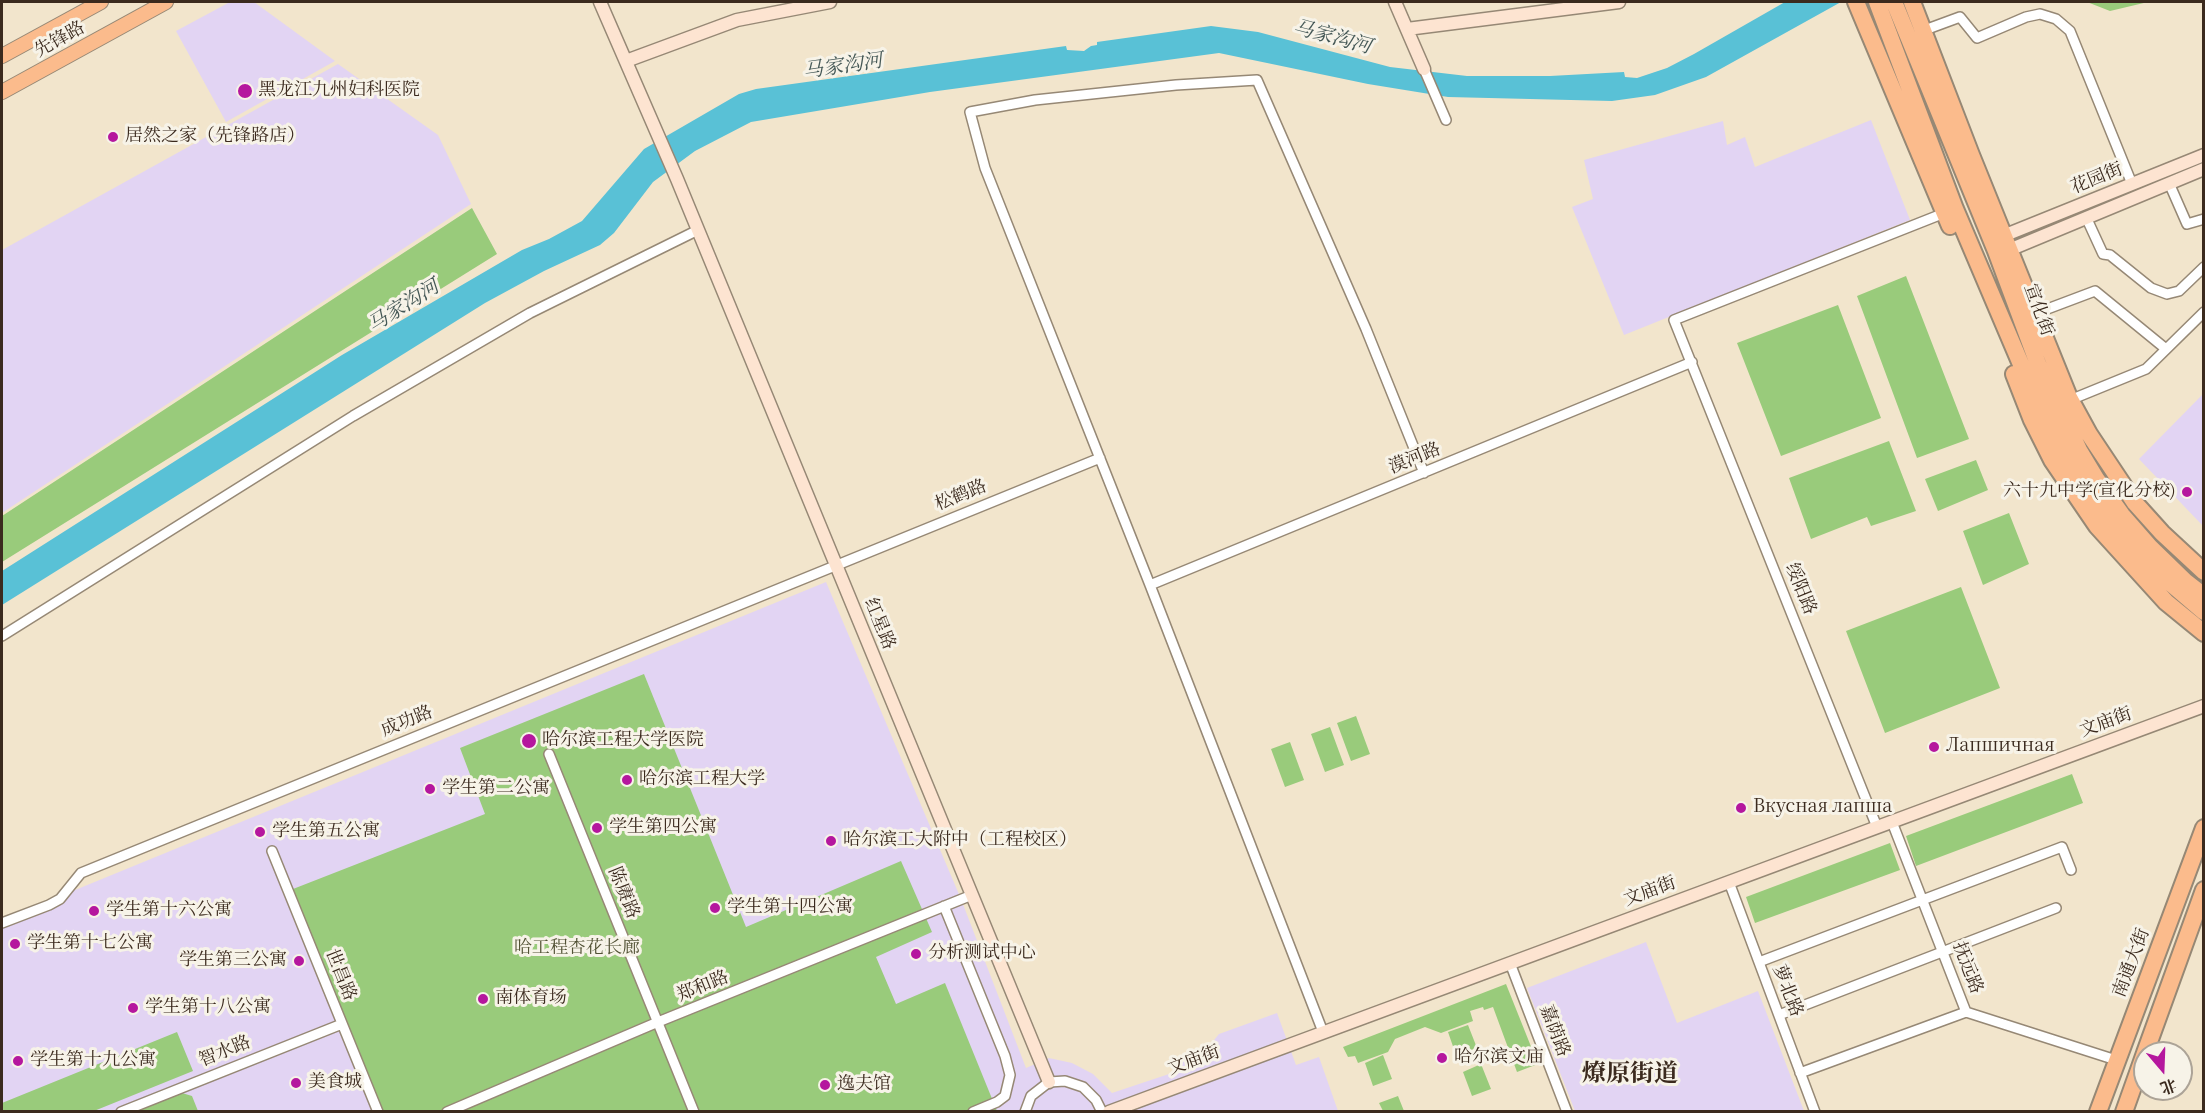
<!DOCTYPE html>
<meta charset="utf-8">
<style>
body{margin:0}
#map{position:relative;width:2205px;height:1113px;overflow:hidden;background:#f2e5cc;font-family:"IM FELL French Canon","Noto Serif SC",serif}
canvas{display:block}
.frame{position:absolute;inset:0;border:3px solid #3b2a1e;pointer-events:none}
.north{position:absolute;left:2133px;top:1041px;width:60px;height:60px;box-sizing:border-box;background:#f7f3e8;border:2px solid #aca397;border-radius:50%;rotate:161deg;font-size:16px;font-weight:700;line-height:24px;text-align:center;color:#3b2a1e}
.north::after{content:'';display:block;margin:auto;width:21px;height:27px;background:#b5179e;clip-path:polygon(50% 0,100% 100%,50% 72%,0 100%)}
</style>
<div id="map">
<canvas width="2205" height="1113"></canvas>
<div class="frame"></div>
<div class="north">北</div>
</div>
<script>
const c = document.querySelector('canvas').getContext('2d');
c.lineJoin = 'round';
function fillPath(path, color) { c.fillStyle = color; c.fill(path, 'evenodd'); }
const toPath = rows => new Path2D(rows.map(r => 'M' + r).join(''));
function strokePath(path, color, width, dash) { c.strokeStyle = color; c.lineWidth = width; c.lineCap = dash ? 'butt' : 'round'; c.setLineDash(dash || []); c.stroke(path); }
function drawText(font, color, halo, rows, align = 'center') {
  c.font = font + ' "IM FELL French Canon","Noto Serif SC",serif'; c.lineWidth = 6; c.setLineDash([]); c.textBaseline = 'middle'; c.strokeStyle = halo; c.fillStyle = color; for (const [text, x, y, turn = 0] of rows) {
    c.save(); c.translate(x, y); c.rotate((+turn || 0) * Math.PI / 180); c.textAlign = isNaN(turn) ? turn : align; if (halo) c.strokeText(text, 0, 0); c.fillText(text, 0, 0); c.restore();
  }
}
fillPath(toPath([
 [230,2,254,2,335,61,226,122,176,31],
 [338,64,438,135,471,204,2,513,2,250],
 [1871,120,1910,220,1624,335,1572,207,1593,199,1584,160,1723,121,1727,145,1745,137,1755,167],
 [2203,394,2203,526,2139,459],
 [826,582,961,899,1026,1068,1049,1058,1072,1063,1093,1074,1112,1093,1172,1073,1187,1052,1210,1045,1219,1034,1277,1013,1296,1065,1319,1057,1338,1111,2,1112,2,920],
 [1646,942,1677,1023,1758,991,1804,1111,1575,1111,1527,988]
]), '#e2d4f3');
fillPath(toPath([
 [2087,2,2148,2,2110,11],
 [472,208,497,254,2,562,2,516],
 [1906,276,1969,439,1917,458,1857,296],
 [1838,305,1881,418,1781,456,1737,343],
 [1889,441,1916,511,1871,526,1867,517,1811,539,1789,478],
 [1976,460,1988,490,1938,511,1925,479],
 [2009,513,2029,564,1983,585,1963,531],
 [1961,587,2000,688,1885,733,1846,631],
 [644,674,746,927,901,861,932,932,876,957,896,1004,945,983,997,1111,381,1111,293,889,485,814,460,748],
 [1356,716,1370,754,1351,761,1337,723],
 [1330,727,1344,765,1325,772,1311,734],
 [1290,742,1304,780,1285,787,1271,749],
 [2072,774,2083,803,1916,866,1906,836],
 [1890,843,1900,870,1755,923,1746,897],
 [1506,984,1538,1064,1517,1072,1493,1007,1484,1010,1483,1007,1470,1011,1473,1021,1441,1033,1425,1027,1395,1039,1388,1052,1358,1063,1355,1056,1348,1057,1343,1047],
 [1468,1025,1477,1048,1456,1055,1448,1032],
 [177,1032,193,1071,94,1111,2,1111,2,1103],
 [1383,1055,1392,1079,1373,1086,1365,1063],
 [1481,1064,1491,1089,1472,1096,1463,1072],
 [182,1093,192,1096,198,1111,137,1111],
 [1398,1096,1404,1111,1383,1111,1379,1103]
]), '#99cb7b');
fillPath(toPath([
 [1785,2,1841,2,1706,77,1655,95,1612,101,1448,97,1368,84,1219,53,930,92,751,122,695,151,653,182,614,233,600,245,544,271,485,303,2,605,2,571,342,355,522,250,549,239,582,221,644,149,739,94,756,89,1066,46,1067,50,1084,51,1091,46,1097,45,1097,42,1211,26,1258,32,1390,67,1467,76,1550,76,1624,72,1625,77,1637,78,1667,68,1694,54]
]), '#59c1d6');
const street = toPath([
 [1922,31,1960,17,1977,38,2026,17,2040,14,2056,19,2070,31,2132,184],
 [1424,69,1446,120],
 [2169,183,2187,224,2204,219],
 [2086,217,2103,254,2110,255,2151,288,2167,294,2179,291,2204,267],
 [2034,314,2095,291,2166,349],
 [2070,400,2146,369,2204,312],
 [1150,585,1692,362],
 [2,636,353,416,530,313,698,230],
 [549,754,694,1112],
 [1892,822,1966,1012,2116,1060],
 [1877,827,1674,320,1947,212],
 [272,851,378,1112],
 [1729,882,1815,1112],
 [944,906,1005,1056,1010,1075,1005,1096,997,1102,973,1112],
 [2,923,49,905,60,899,81,873,1100,458],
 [1759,962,2062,847,2071,870],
 [1510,963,1567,1112],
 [1779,1015,2056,908],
 [1323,1032,1150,585,985,168,970,112,1035,100,1176,85,1257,80,1366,329,1424,473],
 [1800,1073,1966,1012],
 [121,1112,342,1024],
 [447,1112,658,1022,972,895],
 [1025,1112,1031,1096,1049,1082,1065,1081,1083,1087,1096,1100,1102,1112]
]);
const secondary = toPath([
 [600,2,677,179,1049,1082],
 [1395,2,1424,69],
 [1407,29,1619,2],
 [626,61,737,20,830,2],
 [2003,236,2204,155],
 [2009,250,2204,169],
 [1109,1112,2204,706]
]);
const primary = toPath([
 [2,56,101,2],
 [2,92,166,2]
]);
const highway = toPath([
 [1856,2,1950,226],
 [1877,2,1955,209,2026,376,2050,425,2075,469,2115,526,2156,571,2204,612],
 [1894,2,1996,251,2038,364,2079,450,2097,480,2122,515,2150,547,2185,581,2204,596],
 [1912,2,1971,155,2070,400],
 [2014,374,2032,420,2052,460,2097,526,2166,602,2204,633],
 [2065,390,2089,434,2135,503,2162,533,2204,572],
 [2145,1053,2204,890],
 [2098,1112,2204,828],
 [2124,1112,2145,1053]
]);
strokePath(street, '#968875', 12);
strokePath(secondary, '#968875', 15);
strokePath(primary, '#968875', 16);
strokePath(highway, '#968875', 20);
strokePath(street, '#fff', 9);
strokePath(secondary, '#fde4d1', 12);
strokePath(primary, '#fbbb8c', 14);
strokePath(highway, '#fbbb8c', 16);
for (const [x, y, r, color] of [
 [245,91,8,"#b5179e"],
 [113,137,6,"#b5179e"],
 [2187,492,6,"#b5179e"],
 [529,741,8,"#b5179e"],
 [1934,747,6,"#b5179e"],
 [627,780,6,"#b5179e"],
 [430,789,6,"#b5179e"],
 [1741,808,6,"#b5179e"],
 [597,828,6,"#b5179e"],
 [260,832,6,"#b5179e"],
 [831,841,6,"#b5179e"],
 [715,908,6,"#b5179e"],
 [94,911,6,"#b5179e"],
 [15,944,6,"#b5179e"],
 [916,954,6,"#b5179e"],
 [299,961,6,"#b5179e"],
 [483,999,6,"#b5179e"],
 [133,1008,6,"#b5179e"],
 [1442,1058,6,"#b5179e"],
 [18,1061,6,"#b5179e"],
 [296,1083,6,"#b5179e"],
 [825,1085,6,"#b5179e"]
]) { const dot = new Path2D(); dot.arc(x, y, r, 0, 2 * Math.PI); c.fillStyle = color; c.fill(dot); strokePath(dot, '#f7f3e8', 2); }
drawText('18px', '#3b2a1e', '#f7f3e8', [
 ["先锋路",60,40,-29],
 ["花园街",2097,179,-22],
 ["宣化街",2038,310,70],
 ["漠河路",1415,459,-22],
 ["松鹤路",961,496,-22],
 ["绥阳路",1800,589,68],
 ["红星路",879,624,68],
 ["成功路",407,722,-22],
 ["文庙街",2106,723,-20],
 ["文庙街",1650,892,-20],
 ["陈赓路",623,893,68],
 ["南通大街",2132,963,-69],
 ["抚远路",1967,968,69],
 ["世昌路",340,975,68],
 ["郑和路",703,987,-22],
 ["萝北路",1787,991,69],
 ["嘉荫路",1554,1031,69],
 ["智水路",225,1052,-22],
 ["文庙街",1194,1061,-20]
]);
drawText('18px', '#3b2a1e', '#f7f3e8', [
 ["黑龙江九州妇科医院",258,91],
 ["居然之家（先锋路店）",125,137],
 ["六十九中学(宣化分校)",2175,492,"right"],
 ["哈尔滨工程大学医院",542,741],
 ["Лапшичная",1946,747],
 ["哈尔滨工程大学",639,780],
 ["学生第二公寓",442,789],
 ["Вкусная лапша",1753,808],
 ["学生第四公寓",609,828],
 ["学生第五公寓",272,832],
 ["哈尔滨工大附中（工程校区）",843,841],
 ["学生第十四公寓",727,908],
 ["学生第十六公寓",106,911],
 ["学生第十七公寓",27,944],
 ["分析测试中心",928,954],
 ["学生第三公寓",287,961,"right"],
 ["南体育场",495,999],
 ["学生第十八公寓",145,1008],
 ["哈尔滨文庙",1454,1058],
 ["学生第十九公寓",30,1061],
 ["美食城",308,1083],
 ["逸夫馆",837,1085]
], 'left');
drawText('18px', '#525235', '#f7f3e8', [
 ["哈工程杏花长廊",577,949]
]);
drawText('italic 20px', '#445755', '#f7f3e8', [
 ["马家沟河",1332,38,15],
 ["马家沟河",843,67,-8],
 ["马家沟河",404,307,-32]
]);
drawText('bold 24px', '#3b2a1e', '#f7f3e8', [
 ["燎原街道",1630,1075]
]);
</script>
